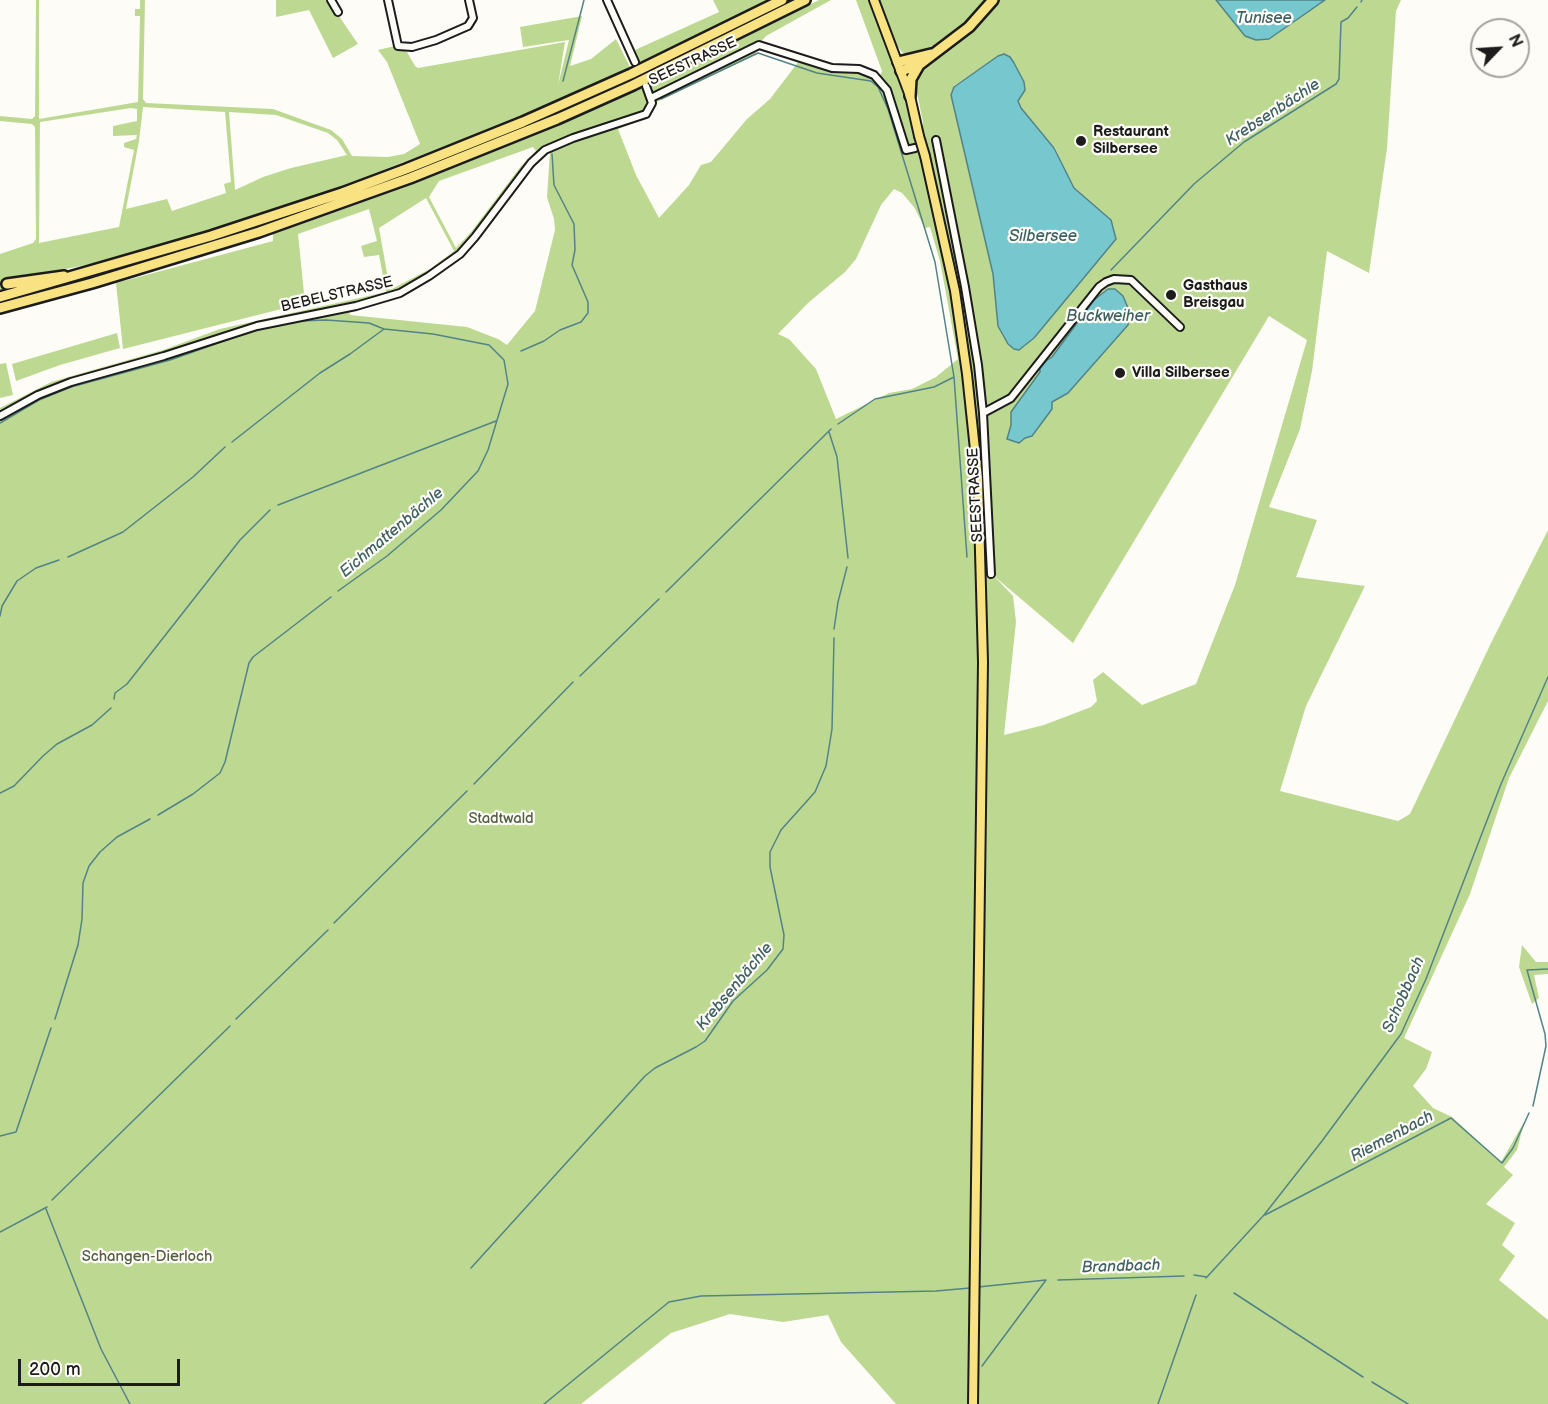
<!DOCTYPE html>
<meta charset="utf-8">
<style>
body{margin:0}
#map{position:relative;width:1548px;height:1404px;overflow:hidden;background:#fdfcf7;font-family:"Balsamiq Sans",sans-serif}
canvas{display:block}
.north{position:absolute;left:1470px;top:18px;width:60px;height:60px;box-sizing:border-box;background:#fdfcf7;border:2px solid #a3a29f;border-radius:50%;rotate:65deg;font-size:16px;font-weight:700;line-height:24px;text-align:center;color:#1c1c1c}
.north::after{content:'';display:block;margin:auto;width:21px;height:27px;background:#1c1c1c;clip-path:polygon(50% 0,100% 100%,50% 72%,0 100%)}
.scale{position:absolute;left:18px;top:1359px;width:162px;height:27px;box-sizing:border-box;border:3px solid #1c1c1c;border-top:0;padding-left:8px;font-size:18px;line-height:21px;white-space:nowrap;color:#1c1c1c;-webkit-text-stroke:4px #fdfcf7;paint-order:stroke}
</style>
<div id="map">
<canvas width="1548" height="1404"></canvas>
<div class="north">N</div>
<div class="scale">200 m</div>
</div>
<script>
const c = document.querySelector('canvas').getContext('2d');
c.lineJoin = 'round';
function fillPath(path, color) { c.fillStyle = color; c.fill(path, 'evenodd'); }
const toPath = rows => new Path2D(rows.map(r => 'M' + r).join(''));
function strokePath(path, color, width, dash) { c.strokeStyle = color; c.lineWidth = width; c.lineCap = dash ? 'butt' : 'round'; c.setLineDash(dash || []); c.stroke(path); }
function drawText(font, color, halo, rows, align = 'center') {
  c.font = font + ' "Balsamiq Sans",sans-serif'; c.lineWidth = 4.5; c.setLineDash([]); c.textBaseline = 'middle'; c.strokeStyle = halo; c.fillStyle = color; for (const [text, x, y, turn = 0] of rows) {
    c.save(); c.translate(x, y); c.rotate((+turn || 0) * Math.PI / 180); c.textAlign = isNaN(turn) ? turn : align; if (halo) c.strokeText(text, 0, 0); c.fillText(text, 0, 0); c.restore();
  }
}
fillPath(toPath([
 [36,0,39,0,39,119,138,102,140,16,135,16,135,9,140,9,140,0,145,0,143,99,146,103,273,109,331,130,342,139,352,156,388,157,404,154,420,144,387,62,378,50,395,46,407,52,415,66,418,68,565,42,558,85,569,40,523,47,520,27,582,16,570,66,591,59,616,39,630,67,510,121,308,199,206,232,100,262,7,281,0,291,0,254,33,243,36,239,35,127,32,124,0,121,0,116,32,119,35,116],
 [143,107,225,112,231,182,224,184,226,193,172,211,167,199,126,209,139,141],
 [131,108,137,109,137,121,113,126,113,136,137,135,136,139,124,143,124,147,134,150,119,227,39,243,40,122],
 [229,112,276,115,328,133,337,140,347,155,291,168,263,177,235,190],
 [276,0,328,0,358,44,333,58,309,10,276,17],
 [713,0,770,0,640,62,635,50,719,12],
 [819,0,831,0,766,36,759,44,755,55,657,102,647,118,618,129,636,175,659,218,689,185,701,165,711,162,747,119,770,99,799,61,833,69,860,72,875,77,881,74,882,71,856,0,869,0,896,70,921,157,928,155,923,135,923,122,914,79,922,67,971,33,997,0,1216,0,1245,36,1257,40,1269,39,1325,0,1401,0,1396,11,1387,148,1369,273,1327,251,1312,371,1300,429,1269,507,1317,520,1296,577,1365,586,1306,706,1280,791,1398,821,1410,814,1491,643,1548,530,1548,701,1509,778,1470,894,1404,1038,1432,1052,1426,1069,1413,1086,1433,1108,1452,1117,1501,1162,1524,1122,1517,1150,1504,1167,1513,1175,1486,1204,1515,1223,1502,1245,1515,1256,1499,1280,1548,1320,1548,1404,896,1404,841,1342,828,1315,783,1322,730,1314,671,1333,581,1404,0,1404,0,408,51,382,163,350,220,329,386,292,379,255,364,257,361,246,377,241,369,209,298,234,305,303,123,349,116,283,273,241,273,234,397,190,538,134,648,85],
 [998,56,1014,63,1024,82,1018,101,1021,108,1055,148,1074,188,1111,220,1116,239,1024,347,998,326,993,274,951,95,954,86],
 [533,147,536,151,521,166,471,232,456,248,429,197,439,181],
 [550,152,547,197,554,219,555,230,535,311,507,345,498,339,467,327,350,315,349,311,400,297,413,291,449,267,475,244,530,171],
 [894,189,902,193,914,207,925,228,930,227,940,261,958,359,936,377,912,389,889,393,836,419,816,369,789,339,778,334,808,303,845,272,856,259,881,205],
 [426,198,454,251,430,269,390,290,379,228],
 [1269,316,1307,340,1235,585,1196,684,1142,705,1103,672,1093,680,1097,701,1091,707,1044,725,1004,735,1016,622,1013,596,994,576,1073,643],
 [878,0,987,0,959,29,940,44,910,55,903,53,897,46],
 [117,333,120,348,60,365,16,381,12,364],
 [6,363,13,395,0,398,0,364],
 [1522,945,1536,962,1548,962,1548,974,1534,975,1539,998,1532,1004,1519,967]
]), '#bdd991');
const water = toPath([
 [1216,0,1325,0,1269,39,1256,40,1245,36,1216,0],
 [1004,54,1010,57,1014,63,1024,82,1025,90,1018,101,1021,108,1054,148,1074,188,1111,220,1116,239,1034,338,1019,350,1014,349,1008,344,998,326,993,274,951,95,954,87,998,56,1004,54],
 [1108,289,1115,289,1123,296,1130,313,1128,325,1068,393,1052,402,1052,409,1032,436,1025,438,1019,443,1007,439,1011,425,1011,412,1040,372,1040,368,1046,361,1052,357,1094,300,1108,289]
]);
fillPath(water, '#76c8ce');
strokePath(water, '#528387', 1.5);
strokePath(toPath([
 [1361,2,1362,0],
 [563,81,584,0],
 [661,99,758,53,817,73,871,81,878,87,888,109,935,262,954,377,967,557],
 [1111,270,1194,184,1244,142,1336,84,1339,79,1341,22,1348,18,1357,7],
 [521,351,544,341,560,330,581,322,588,313,588,302,572,265,575,250,574,224,554,185,552,154],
 [0,423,39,400,71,387,170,360,252,331,300,321,326,320,369,323,384,329],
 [838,424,875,399,934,387,954,377],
 [829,432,837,457,848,558],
 [232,442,320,373,350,354,384,329,433,334,489,345,504,360,508,384,488,450,478,471,441,510,387,556,338,591],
 [278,505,496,421],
 [68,557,123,532,193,477,225,447],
 [666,592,831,429],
 [0,616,2,606,17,581,36,568,59,560],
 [834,629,838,602,847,567],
 [580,676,659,599],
 [114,699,115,693,127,684,240,540,270,510],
 [474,784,573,682],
 [0,793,14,786,43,756,57,744,92,725,111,708],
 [158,815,193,794,220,773,225,762,249,663,253,657,331,597],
 [334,923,467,791],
 [55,1019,78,945,82,919,83,883,89,866,100,852,117,837,150,819],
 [236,1019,328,930],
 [1533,1106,1546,1046,1545,1034,1527,970,1548,969],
 [0,1136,16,1132,51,1028],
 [52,1200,230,1026],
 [46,1209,101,1349,130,1404],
 [1265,1215,1451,1118,1502,1163,1513,1148,1529,1113],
 [0,1232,47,1207],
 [471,1268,645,1076,655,1068,696,1047,705,1041,733,1001,767,970,783,949,784,935,770,867,770,852,781,830,815,792,826,766,832,729,834,638],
 [1194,1275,1207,1277],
 [1206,1278,1264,1215,1322,1141,1401,1034,1426,979,1501,784,1548,677],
 [1058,1280,1184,1276],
 [978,1287,1046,1280],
 [1234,1293,1363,1377],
 [982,1366,1046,1280],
 [1372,1382,1408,1404],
 [544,1404,669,1302,701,1296,936,1291,970,1288],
 [1158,1404,1196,1295]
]), '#528387', 1.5);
const minor = toPath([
 [331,0,338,12],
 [388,0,398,46,412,47,436,40,468,26,473,18,469,0],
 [607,0,635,62],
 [651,98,759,45,832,68,859,69,874,75,887,90,906,150,915,148],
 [936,140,965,287,978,365,983,413,991,574],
 [983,413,1011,398,1099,287,1106,282,1114,279,1131,280,1180,327],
 [0,416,38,395,71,382,164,356,257,326,356,306,400,293,429,276,460,254,475,237,531,163,545,150,573,138,646,114,652,103,646,86]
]);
const major = toPath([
 [874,0,910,96,919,136],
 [925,156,955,291,967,374,978,478,983,662,973,1404]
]);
const highway = toPath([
 [898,62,931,54],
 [901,71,919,65],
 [910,96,911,79,919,65,969,27,993,0],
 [7,284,64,276],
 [0,297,211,236,342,193,406,169,523,122,631,74,782,0],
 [0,308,92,283,259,232,410,178,557,119,633,85,805,0]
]);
strokePath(minor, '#1c1c1c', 10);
strokePath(major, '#1c1c1c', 12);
strokePath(highway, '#1c1c1c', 14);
strokePath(minor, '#fdfcf7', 6);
strokePath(major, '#f8e281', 8);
strokePath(highway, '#f8e281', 9);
const majorBridge = toPath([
 [919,136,925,156]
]);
strokePath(majorBridge, '#1c1c1c', 12, []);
strokePath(majorBridge, '#f8e281', 8);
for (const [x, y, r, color] of [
 [1081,141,6,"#1c1c1c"],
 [1171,295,6,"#1c1c1c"],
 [1120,373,6,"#1c1c1c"]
]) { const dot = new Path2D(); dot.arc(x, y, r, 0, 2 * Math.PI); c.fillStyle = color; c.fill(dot); strokePath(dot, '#fdfcf7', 2); }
drawText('15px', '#1c1c1c', '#fdfcf7', [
 ["SEESTRASSE",693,62,-25],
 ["BEBELSTRASSE",337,295,-13],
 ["SEESTRASSE",976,495,-93]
]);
drawText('bold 15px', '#1c1c1c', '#fdfcf7', [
 ["Restaurant",1093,132],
 ["Silbersee",1093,149],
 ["Gasthaus",1183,286],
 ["Breisgau",1183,303],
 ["Villa Silbersee",1132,373]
], 'left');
drawText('15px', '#545e45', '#fdfcf7', [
 ["Stadtwald",501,819],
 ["Schangen-Dierloch",147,1257]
]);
drawText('italic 16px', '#406163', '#fdfcf7', [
 ["Tunisee",1264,19],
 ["Krebsenbächle",1273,113,-33],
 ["Silbersee",1043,237],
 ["Buckweiher",1108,317],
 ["Eichmattenbächle",392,533,-40],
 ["Krebsenbächle",735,987,-50],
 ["Schobbach",1404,995,-66],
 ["Riemenbach",1392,1137,-28],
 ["Brandbach",1121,1267,-2]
]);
</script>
